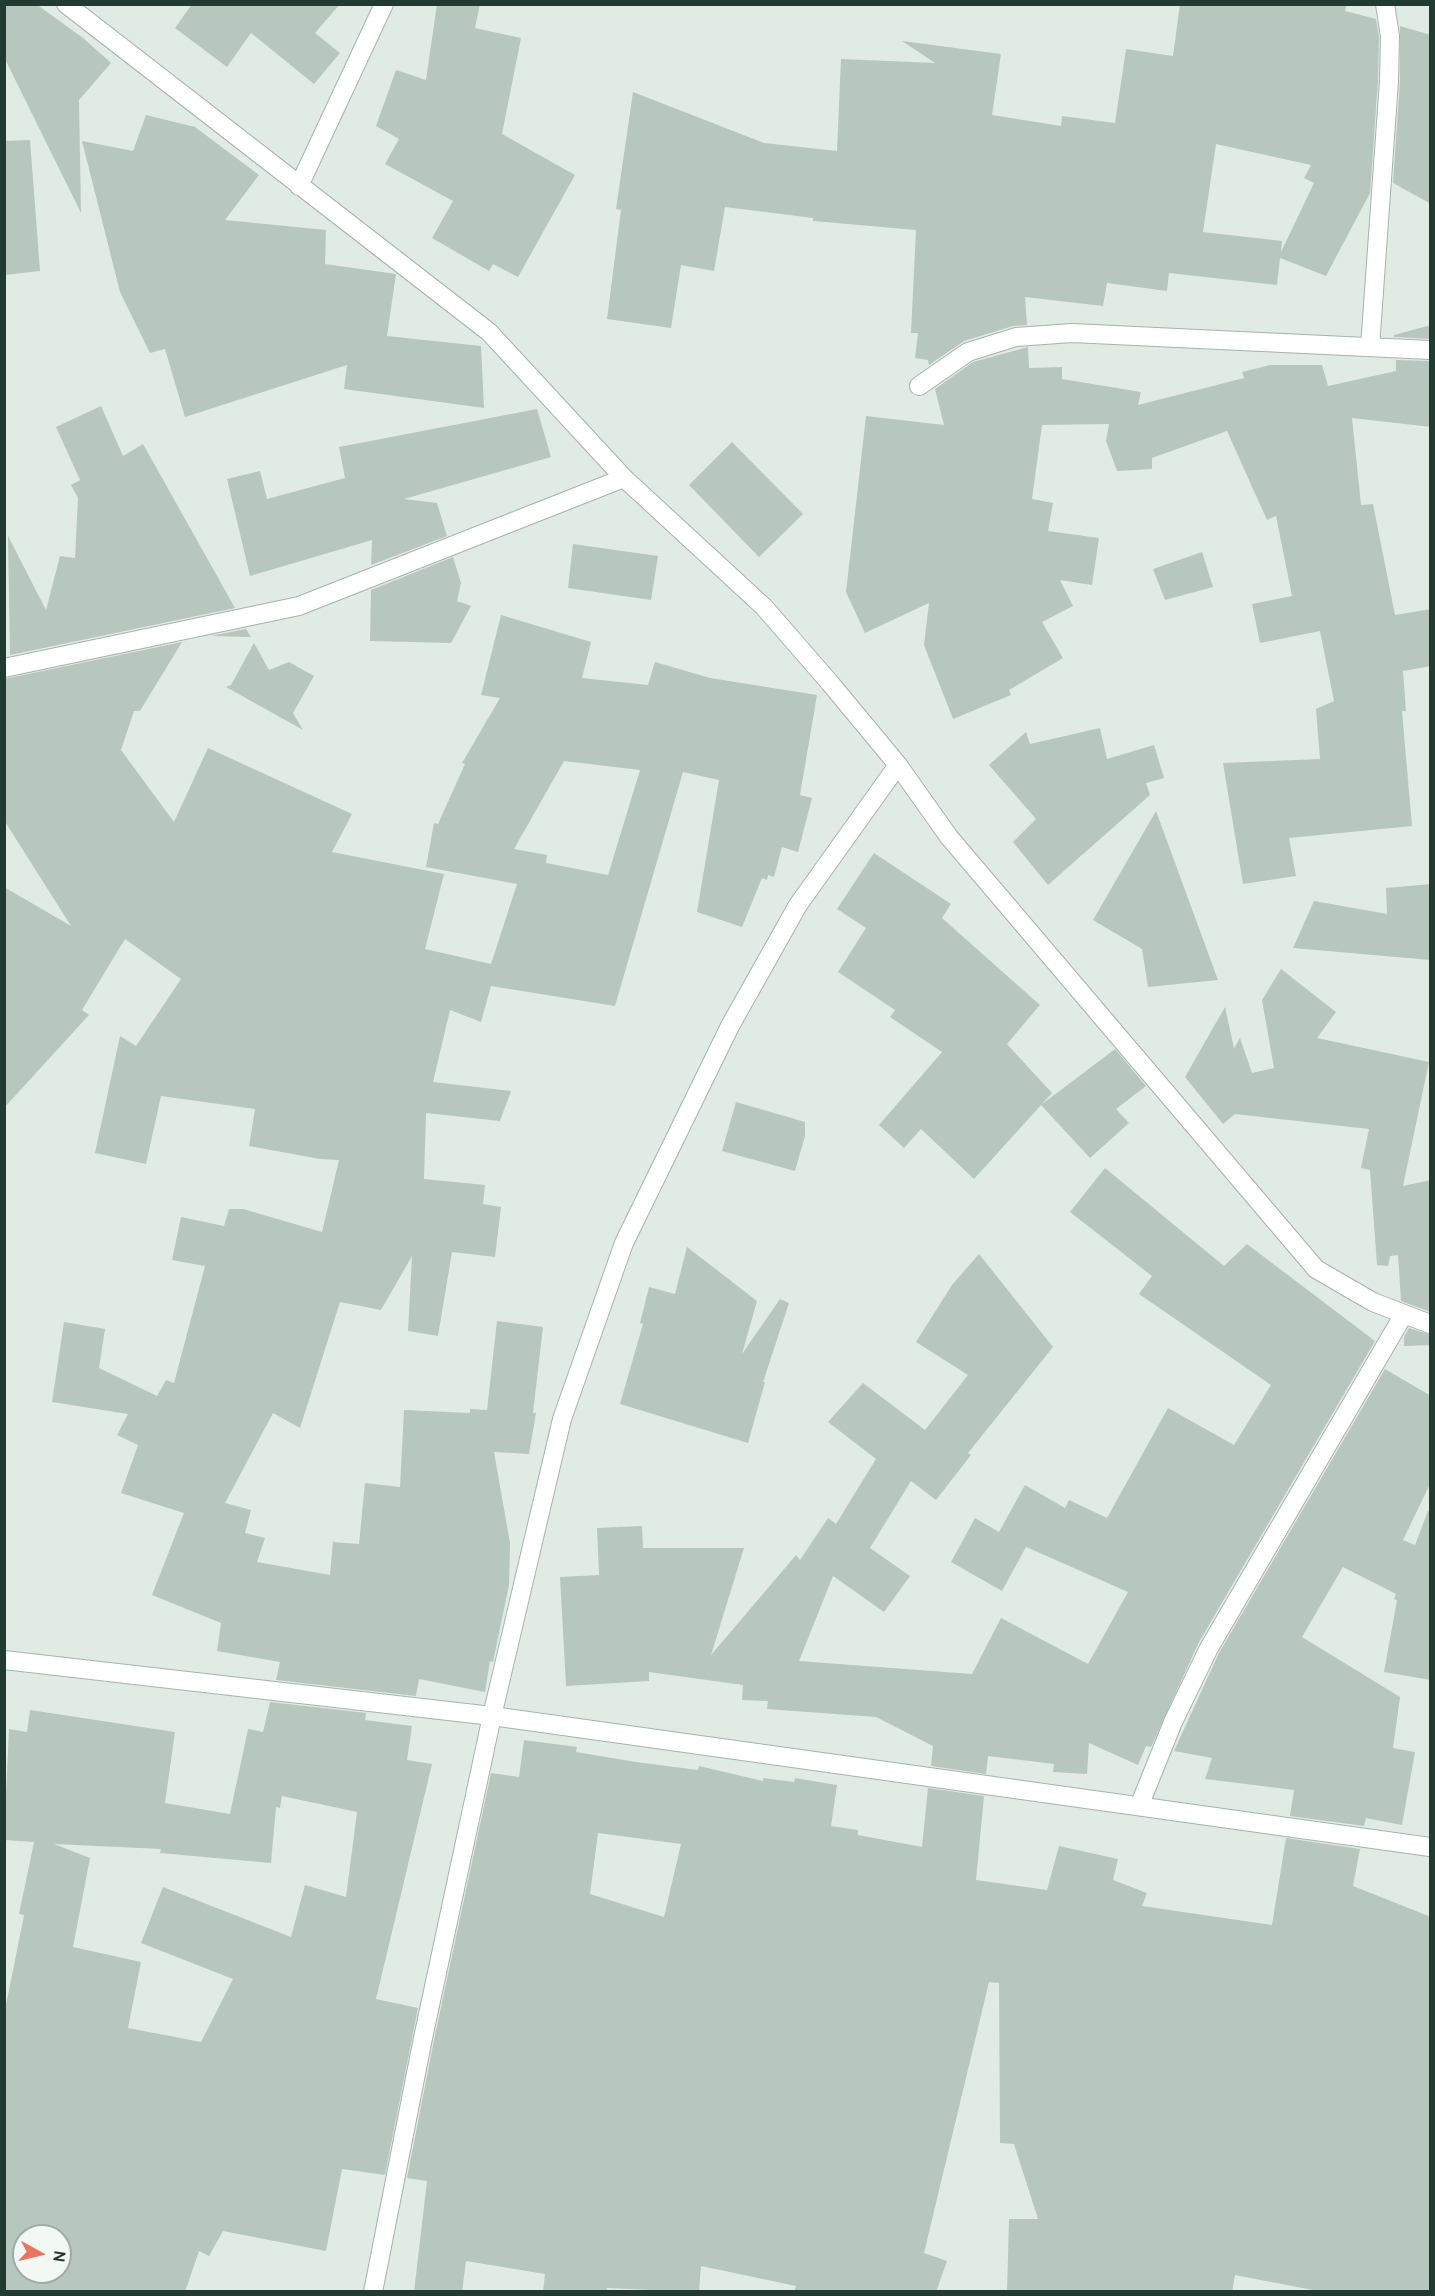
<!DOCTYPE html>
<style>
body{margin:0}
#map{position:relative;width:1435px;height:2296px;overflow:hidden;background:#e1ebe6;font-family:Overpass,sans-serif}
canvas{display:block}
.frame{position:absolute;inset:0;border:6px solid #223b32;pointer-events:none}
.north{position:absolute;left:12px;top:2224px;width:60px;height:60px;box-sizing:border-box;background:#f2f8f4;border:2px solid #9faca6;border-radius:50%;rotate:98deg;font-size:16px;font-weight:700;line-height:24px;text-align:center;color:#223b32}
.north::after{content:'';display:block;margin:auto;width:21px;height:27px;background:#ec745e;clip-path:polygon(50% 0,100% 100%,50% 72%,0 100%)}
</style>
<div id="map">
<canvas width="1435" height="2296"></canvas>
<div class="frame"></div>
<div class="north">N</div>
</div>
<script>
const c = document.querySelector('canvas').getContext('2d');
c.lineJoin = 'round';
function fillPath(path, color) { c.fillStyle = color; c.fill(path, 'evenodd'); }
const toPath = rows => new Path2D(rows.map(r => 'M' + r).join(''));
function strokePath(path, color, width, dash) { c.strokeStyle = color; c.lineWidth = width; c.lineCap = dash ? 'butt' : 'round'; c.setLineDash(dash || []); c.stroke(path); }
fillPath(toPath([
 [4,4,36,4,83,38,111,63,79,100,81,213,4,57],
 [192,4,340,4,315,33,340,53,314,84,251,33,227,67,175,28],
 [437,4,480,4,475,28,521,38,502,134,575,175,518,277,493,264,489,271,432,238,453,201,385,164,399,139,376,126,396,70,426,80],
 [1180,4,1347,4,1345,11,1376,19,1379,37,1378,80,1370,193,1326,276,1280,258,1277,285,1169,273,1167,291,1107,283,1103,306,1025,297,1027,325,1013,326,964,341,929,365,928,360,915,358,918,333,911,333,916,230,813,221,813,218,725,207,714,271,681,265,671,328,607,319,621,210,616,209,633,92,764,143,837,151,841,59,935,63,902,41,1001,54,992,115,1061,126,1062,116,1115,123,1126,49,1173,56],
 [1216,144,1311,165,1304,178,1314,183,1281,252,1282,241,1203,232],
 [1400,26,1431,35,1431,204,1393,183,1400,81],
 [146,115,195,127,259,175,225,220,326,230,325,264,396,274,387,336,481,346,484,408,344,389,347,365,185,417,165,349,150,353,120,292,82,141,133,151],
 [30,140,40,271,4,275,4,141],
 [1431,325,1431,339,1394,337,1394,335],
 [1028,347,1029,368,1062,367,1062,379,1141,392,1138,405,1244,378,1242,372,1270,365,1322,365,1328,386,1396,371,1396,360,1431,361,1431,427,1352,418,1361,505,1373,504,1395,615,1431,609,1431,666,1403,671,1406,711,1402,711,1412,826,1289,838,1296,876,1243,884,1223,763,1320,759,1316,709,1334,701,1320,631,1260,643,1252,604,1292,596,1276,516,1267,520,1227,431,1152,458,1152,469,1117,471,1106,441,1109,424,1042,425,1032,499,1053,503,1048,531,1099,538,1092,585,1060,580,1073,606,1042,622,1063,658,1009,690,1011,695,953,719,924,645,929,603,865,633,846,592,866,416,944,425,935,389,973,362],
 [101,406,123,456,143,444,235,608,10,655,8,536,46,610,60,556,75,558,78,498,71,485,80,480,56,427],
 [537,409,551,457,404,499,437,503,447,536,371,565,372,540,250,576,227,479,260,471,267,499,345,478,339,447],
 [732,442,803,514,759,557,689,485],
 [573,544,658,556,651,600,568,588],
 [1202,552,1213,587,1165,600,1153,569],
 [453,557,461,583,457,601,471,606,451,643,370,641,371,590],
 [501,615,591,642,582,678,648,685,655,662,710,678,817,695,800,795,812,798,798,852,782,847,774,877,768,875,767,880,762,878,742,927,697,912,719,780,683,772,615,1006,491,986,481,1022,450,1010,433,1082,511,1091,500,1121,426,1113,424,1179,485,1185,483,1204,501,1207,495,1257,452,1252,438,1336,408,1331,412,1256,381,1310,340,1302,300,1428,273,1413,225,1503,251,1510,245,1533,265,1538,257,1562,330,1575,333,1542,359,1544,365,1483,400,1487,404,1410,470,1413,470,1409,487,1410,497,1321,543,1327,533,1413,536,1413,529,1454,494,1452,510,1543,509,1585,493,1662,490,1661,485,1692,419,1679,416,1696,276,1680,280,1662,217,1651,221,1623,152,1595,184,1513,121,1493,138,1445,117,1435,128,1414,52,1402,64,1322,105,1329,99,1368,157,1396,166,1380,174,1383,205,1266,172,1260,181,1217,224,1226,229,1209,243,1209,322,1232,339,1160,320,1159,249,1146,255,1109,161,1096,146,1164,95,1153,120,1036,136,1046,181,979,125,939,82,1010,89,1015,4,1108,4,887,71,926,4,820,4,679,182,642,140,711,134,711,121,750,174,822,208,748,352,814,332,852,444,874,425,949,491,964,517,884,426,867,434,823,438,824,465,764,462,763,500,698,481,695],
 [564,761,640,770,608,875,546,863,547,855,514,849],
 [246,629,251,637,210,636],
 [254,643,269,670,289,662,314,676,293,713,303,730,226,687,231,685],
 [1100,728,1107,759,1154,745,1164,778,1146,783,1150,795,1048,885,1013,842,1036,819,989,765,1026,732,1030,744],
 [1156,811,1218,980,1148,987,1142,949,1093,920],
 [874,853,951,904,942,918,1040,1005,1007,1044,1052,1093,974,1179,921,1129,904,1148,879,1125,942,1052,890,1017,895,1010,838,972,866,928,837,909],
 [1431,884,1431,960,1293,948,1314,901,1387,914,1386,888],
 [1281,969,1336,1012,1317,1038,1429,1062,1403,1186,1431,1180,1431,1312,1401,1301,1398,1255,1390,1256,1388,1266,1377,1265,1370,1170,1361,1168,1369,1129,1235,1114,1223,1124,1185,1077,1225,1007,1234,1048,1240,1038,1252,1073,1274,1068,1262,1000],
 [1115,1049,1146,1086,1116,1109,1129,1123,1090,1158,1041,1105],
 [736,1102,805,1122,805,1136,795,1171,722,1151],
 [1105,1168,1224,1266,1247,1244,1375,1341,1199,1642,1151,1747,1146,1746,1138,1765,1089,1743,1087,1774,1053,1772,1054,1764,988,1756,986,1774,931,1766,933,1746,876,1717,767,1709,768,1701,742,1700,743,1685,649,1672,649,1681,566,1686,560,1577,599,1575,597,1528,642,1526,643,1548,744,1548,711,1655,796,1555,800,1560,828,1518,836,1524,876,1459,828,1422,863,1383,925,1430,968,1375,916,1342,952,1285,979,1254,1053,1347,968,1453,971,1455,936,1500,911,1481,870,1548,910,1576,884,1612,833,1576,799,1661,972,1674,1001,1618,1088,1664,1128,1592,1024,1546,1026,1547,1002,1591,951,1562,975,1518,999,1532,1025,1485,1065,1508,1069,1500,1107,1518,1168,1408,1234,1445,1271,1385,1139,1294,1152,1276,1070,1212],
 [687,1247,757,1301,742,1354,780,1299,789,1303,763,1382,765,1382,748,1443,620,1404,643,1324,640,1323,649,1287,675,1294],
 [1409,1328,1431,1335,1431,1345,1404,1346,1404,1337],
 [1385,1369,1431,1396,1431,1482,1403,1540,1415,1545,1428,1511,1431,1511,1431,1680,1384,1672,1397,1600,1394,1599,1396,1594,1343,1567,1302,1637,1400,1697,1393,1748,1415,1752,1402,1825,1366,1818,1364,1826,1290,1816,1294,1790,1205,1779,1212,1758,1174,1751,1219,1653],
 [270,1702,366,1713,365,1720,412,1726,407,1760,432,1764,376,1999,418,2008,385,2175,342,2169,326,2251,223,2231,209,2256,199,2251,185,2292,4,2292,4,2015,24,1915,19,1914,34,1842,4,1840,9,1729,27,1732,30,1710,175,1732,165,1803,230,1814,248,1729,263,1732],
 [282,1796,357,1812,346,1897,305,1885,291,1937,163,1887,141,1943,233,1979,201,2042,128,2028,141,1962,73,1947,90,1858,54,1844,161,1849,160,1853,271,1863,276,1807,280,1808],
 [24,2236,60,2236,60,2272,24,2272],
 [524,1740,577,1747,576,1752,636,1762,698,1770,699,1766,763,1781,763,1778,794,1782,795,1778,837,1785,831,1826,858,1830,858,1835,922,1847,928,1788,984,1796,976,1880,1047,1890,1059,1846,1118,1859,1113,1880,1147,1893,1142,1906,1272,1925,1286,1838,1360,1849,1353,1886,1431,1917,1431,2292,1323,2292,1235,2275,1232,2292,1007,2292,1009,2219,1038,2219,1014,2144,1000,2143,999,1983,989,1982,924,2253,947,2261,936,2292,794,2292,796,2286,701,2266,699,2292,607,2288,606,2292,543,2292,545,2274,466,2261,462,2292,414,2292,427,2181,407,2178,434,2040,491,1773,519,1777],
 [598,1833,681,1844,664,1917,590,1894]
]), '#b7c6be');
const street = toPath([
 [66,4,489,332,624,478,764,607,830,683,898,765,949,837,1316,1269,1373,1302,1430,1324],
 [299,186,384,4],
 [1370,347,1389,81,1390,36,1385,4],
 [919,386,968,352,1016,337,1072,333,1430,350],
 [4,668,299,606,624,478],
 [1140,1804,1173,1722,1209,1648,1404,1314],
 [373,2292,423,2038,492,1716,562,1419,624,1243,730,1026,798,905,898,765]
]);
const secondary = toPath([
 [4,1660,492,1716,1430,1847]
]);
strokePath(street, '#a4b3ac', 20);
strokePath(secondary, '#a0b6ad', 20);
strokePath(street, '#fff', 18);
strokePath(secondary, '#fff', 18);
</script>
